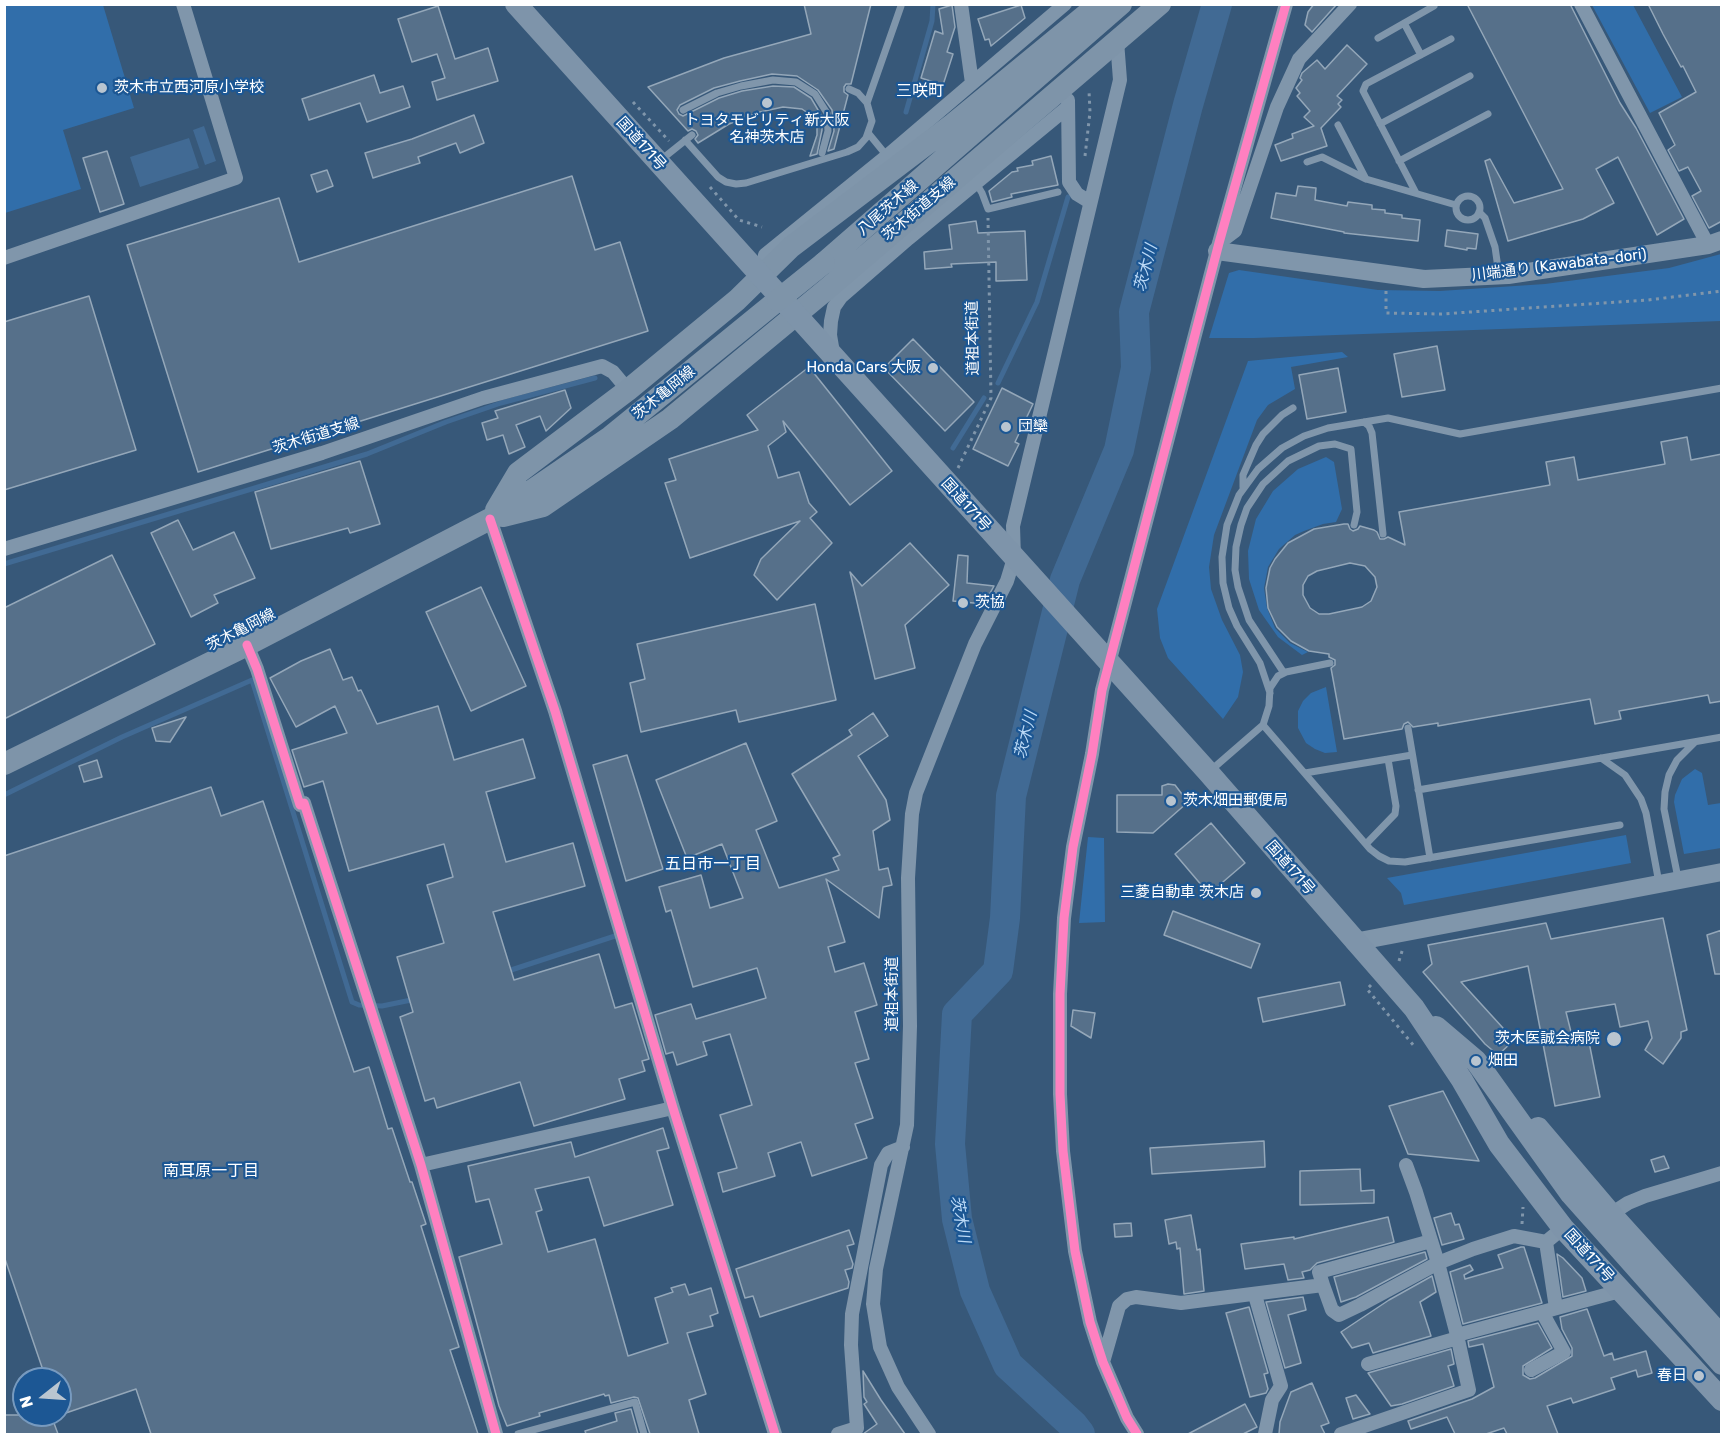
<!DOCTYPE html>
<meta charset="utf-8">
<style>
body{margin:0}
#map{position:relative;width:1726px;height:1439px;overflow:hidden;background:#375879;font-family:Rubik,sans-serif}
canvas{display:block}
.frame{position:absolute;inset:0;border:6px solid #fff;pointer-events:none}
.north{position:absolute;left:12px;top:1367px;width:60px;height:60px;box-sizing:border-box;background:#1c5794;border:2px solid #779abf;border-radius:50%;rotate:253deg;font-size:16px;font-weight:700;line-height:24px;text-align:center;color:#fff}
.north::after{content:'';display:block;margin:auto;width:21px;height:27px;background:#b9c5d0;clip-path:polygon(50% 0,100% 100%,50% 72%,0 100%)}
</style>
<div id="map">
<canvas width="1726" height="1439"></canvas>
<div class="frame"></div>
<div class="north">N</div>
</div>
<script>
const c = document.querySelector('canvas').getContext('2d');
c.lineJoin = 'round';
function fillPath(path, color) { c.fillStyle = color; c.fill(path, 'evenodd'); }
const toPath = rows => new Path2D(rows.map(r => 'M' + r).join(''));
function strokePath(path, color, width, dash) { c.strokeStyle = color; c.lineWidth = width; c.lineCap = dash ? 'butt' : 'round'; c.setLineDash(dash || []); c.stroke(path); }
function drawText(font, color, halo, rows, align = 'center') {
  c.font = font + ' Rubik,"Noto Sans JP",sans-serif'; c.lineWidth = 4.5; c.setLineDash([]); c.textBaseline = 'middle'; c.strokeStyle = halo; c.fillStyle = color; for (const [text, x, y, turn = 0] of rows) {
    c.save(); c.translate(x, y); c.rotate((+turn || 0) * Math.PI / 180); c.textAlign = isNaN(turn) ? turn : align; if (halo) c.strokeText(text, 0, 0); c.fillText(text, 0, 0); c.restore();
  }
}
fillPath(toPath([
 [5,4,103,5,134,108,63,130,81,189,5,213],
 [1592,5,1633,5,1682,97,1650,113],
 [1721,254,1721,321,1254,338,1209,338,1229,273,1239,270,1378,290,1440,291,1545,284,1669,268],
 [1342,352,1348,357,1291,367,1295,389,1268,405,1257,420,1214,535,1209,567,1211,589,1222,620,1240,655,1243,672,1238,697,1223,719,1168,658,1160,638,1157,609,1248,361],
 [1326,457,1334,462,1342,509,1336,522,1323,524,1304,531,1295,535,1279,549,1268,567,1264,588,1267,608,1275,628,1290,643,1308,652,1302,655,1278,637,1259,610,1249,579,1248,551,1256,519,1273,491,1298,469],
 [1326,687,1337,752,1325,753,1315,749,1306,743,1298,728,1298,711,1303,701,1311,693],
 [1695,769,1702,773,1708,805,1721,803,1721,848,1684,854,1674,802,1675,795,1682,779],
 [1626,835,1631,863,1404,905,1401,893,1387,878],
 [1088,837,1104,838,1105,922,1079,923]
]), '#316eaa');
fillPath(toPath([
 [204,126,216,161,205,165,193,130],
 [189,138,199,168,140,187,130,157]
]), '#416a94');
strokePath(toPath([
 [906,112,932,21,933,4],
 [998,383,1037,302,1068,197],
 [953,448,984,398],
 [4,564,367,454,446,422,501,403,595,378],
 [4,795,122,737,252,680,352,1002,359,1005,382,1006,416,999],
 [505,972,615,936]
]), '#416a94', 5);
strokePath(toPath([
 [1080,1434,1073,1425,1008,1365,975,1291,957,1219,950,1144,957,1014,998,971,1005,918,1011,796,1065,580,1119,450,1136,368,1134,312,1188,105,1217,4]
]), '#416a94', 30);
const building = toPath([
 [804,4,871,4,851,84,846,84,844,87,844,92,848,95,834,149,828,151,834,131,832,110,818,90,797,76,772,74,740,81,714,88,680,105,677,110,679,114,683,116,719,98,742,91,773,86,794,87,811,98,821,115,822,130,817,154,810,156,817,135,817,127,812,116,802,109,783,107,760,112,729,124,698,143,695,139,698,135,696,131,692,129,688,131,648,87,724,58,811,34,804,4],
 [1314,4,1337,4,1312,32,1305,25,1308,12,1314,4],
 [1467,4,1570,4,1620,103,1636,128,1684,219,1657,235,1618,157,1596,169,1614,203,1583,219,1508,241,1485,161,1490,159,1514,203,1563,189,1467,4],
 [1648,4,1722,4,1722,221,1709,228,1692,196,1701,191,1688,167,1679,171,1668,150,1675,145,1659,113,1696,92,1683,66,1681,67,1663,34,1648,4],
 [952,5,955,27,947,52,953,54,943,85,921,78,935,31,943,34,939,9,952,5],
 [1021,5,1025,18,991,46,989,39,985,40,978,19,1021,5],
 [438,6,455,59,488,48,498,81,437,100,432,82,445,78,437,54,412,62,398,19,438,6],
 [1347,45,1367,64,1337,96,1342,100,1338,104,1341,107,1321,128,1327,146,1281,161,1275,145,1293,138,1292,134,1314,126,1304,117,1310,111,1297,96,1300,93,1296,88,1302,80,1300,78,1302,73,1317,60,1325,69,1347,45],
 [374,75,380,93,403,86,410,107,367,122,360,103,309,120,302,99,374,75],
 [474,115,484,143,460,153,456,143,418,157,420,163,373,178,365,153,412,139,474,115],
 [107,151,124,204,100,212,83,158,107,151],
 [1051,156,1058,185,1011,194,1012,197,992,202,989,191,1012,172,1018,171,1017,168,1033,165,1032,161,1051,156],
 [327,170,333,186,317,192,311,175,327,170],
 [572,176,595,250,620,242,648,331,198,472,127,245,279,198,299,262,572,176],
 [1298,186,1316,188,1315,200,1347,206,1348,202,1372,205,1372,209,1385,210,1385,213,1402,215,1402,218,1420,220,1418,241,1344,233,1344,232,1271,218,1276,193,1296,196,1298,186],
 [976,221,978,233,1025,231,1027,280,996,281,996,262,951,264,952,267,925,269,924,252,952,249,949,225,976,221],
 [1447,230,1478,234,1476,249,1467,248,1467,250,1445,246,1447,230],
 [89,296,136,450,4,490,4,322,89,296],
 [913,339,974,402,945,431,884,368,913,339],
 [1437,346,1445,390,1402,397,1394,354,1437,346],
 [809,367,892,471,850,505,783,421,786,432,768,446,778,478,799,472,809,503,817,512,810,518,832,543,777,600,754,575,761,559,800,521,690,558,665,483,676,480,669,459,758,430,747,415,809,367],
 [1338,368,1346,412,1307,419,1299,375,1338,368],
 [1002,388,1033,404,1015,442,1019,444,1008,466,973,449,1002,388],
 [565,390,571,408,546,431,540,416,516,425,525,447,509,454,503,435,487,440,482,423,498,418,495,411,565,390],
 [1687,437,1691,460,1722,454,1722,701,1710,703,1708,695,1619,711,1621,719,1595,724,1590,699,1438,726,1438,723,1413,727,1408,722,1404,724,1402,729,1344,739,1331,668,1335,665,1335,660,1329,657,1329,654,1309,651,1291,641,1277,627,1268,608,1266,588,1270,568,1275,559,1288,543,1314,529,1344,524,1348,524,1350,529,1353,531,1358,529,1360,526,1374,530,1377,532,1380,539,1384,539,1388,537,1405,545,1399,512,1550,485,1546,462,1574,457,1578,480,1665,464,1661,442,1687,437],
 [1350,563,1365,566,1375,577,1377,587,1371,601,1362,607,1329,614,1319,614,1310,608,1303,595,1303,585,1308,576,1317,571,1350,563],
 [360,461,380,524,350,533,348,528,271,549,255,492,360,461],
 [178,520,193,550,234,532,255,578,214,595,218,603,191,617,151,533,178,520],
 [910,543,949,585,905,625,915,668,875,679,850,572,862,586,910,543],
 [112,555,155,644,4,719,4,608,112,555],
 [958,555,968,556,967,583,994,586,984,604,953,601,958,555],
 [481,587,526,686,471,711,426,612,481,587],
 [815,604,836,700,739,722,736,710,641,732,630,683,645,679,637,644,815,604],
 [330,649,343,680,352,677,358,691,361,690,377,724,438,706,454,760,523,739,535,778,486,792,506,862,573,843,585,886,493,912,514,980,599,954,615,1008,632,1003,649,1059,642,1061,645,1071,619,1079,625,1099,534,1126,520,1082,437,1108,434,1098,425,1101,400,1017,413,1012,397,957,444,943,427,885,453,877,444,844,349,871,323,781,304,787,292,750,347,733,335,706,296,727,270,678,301,661,330,649],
 [873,713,888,736,858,756,886,800,890,820,873,831,879,870,888,868,892,885,883,887,879,918,826,879,845,942,828,947,835,972,864,963,877,1005,855,1012,869,1059,855,1063,873,1118,855,1124,867,1158,812,1176,801,1142,768,1153,775,1176,723,1192,718,1173,737,1168,720,1115,752,1105,730,1034,703,1042,707,1055,677,1065,673,1052,666,1054,655,1015,691,1004,696,1019,766,998,757,968,693,987,671,910,666,912,659,887,701,875,710,908,743,898,722,844,687,858,656,780,746,743,777,821,756,830,779,888,839,870,833,858,840,855,792,774,852,735,849,730,873,713],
 [186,717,170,742,156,741,152,728,186,717],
 [627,755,663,869,626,881,593,765,627,755],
 [97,760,102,777,84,782,79,766,97,760],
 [1168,784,1175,785,1188,802,1153,833,1117,832,1117,795,1162,795,1162,786,1168,784],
 [211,787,221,816,263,801,354,1072,369,1067,388,1129,392,1128,410,1182,412,1182,426,1224,421,1226,459,1347,450,1350,478,1434,151,1434,136,1389,60,1415,60,1379,46,1379,4,1256,4,856,211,787],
 [1211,823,1245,863,1209,894,1175,854,1211,823],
 [1173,911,1260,944,1251,968,1164,935,1173,911],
 [1663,918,1687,1030,1681,1032,1681,1038,1663,1064,1645,1050,1652,1038,1648,1021,1620,1027,1615,1004,1566,1012,1573,1040,1588,1037,1600,1097,1555,1106,1528,966,1461,982,1503,1028,1511,1043,1498,1055,1485,1044,1423,972,1432,964,1428,945,1546,923,1551,939,1663,918],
 [1722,930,1722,974,1715,974,1707,935,1722,930],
 [1340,982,1345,1005,1263,1022,1258,998,1340,982],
 [1073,1010,1095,1013,1091,1038,1071,1026,1073,1010],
 [1443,1091,1479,1161,1408,1154,1389,1106,1443,1091],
 [663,1128,669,1148,657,1151,673,1205,604,1226,589,1177,535,1189,542,1210,536,1212,548,1252,595,1239,628,1356,668,1343,655,1298,673,1292,671,1288,685,1284,689,1295,711,1288,718,1313,710,1316,713,1326,687,1333,706,1394,689,1400,699,1434,650,1434,638,1398,634,1397,611,1403,609,1395,605,1396,604,1394,539,1413,540,1416,507,1426,499,1406,459,1257,502,1244,489,1199,476,1202,468,1166,571,1142,575,1157,663,1128],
 [1264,1141,1265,1167,1152,1174,1150,1148,1264,1141],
 [1664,1156,1669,1168,1655,1172,1651,1160,1664,1156],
 [1360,1169,1361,1191,1374,1190,1374,1203,1300,1205,1300,1171,1360,1169],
 [1451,1213,1455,1225,1459,1224,1464,1239,1442,1245,1434,1218,1451,1213],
 [1191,1215,1197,1250,1200,1249,1204,1291,1184,1294,1180,1248,1177,1249,1176,1242,1169,1244,1165,1220,1191,1215],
 [1388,1217,1394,1242,1317,1263,1310,1270,1302,1272,1304,1278,1288,1280,1284,1264,1245,1269,1241,1244,1294,1237,1294,1239,1388,1217],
 [1131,1223,1132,1236,1115,1237,1114,1224,1131,1223],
 [849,1230,854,1244,847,1246,853,1264,852,1268,845,1270,849,1282,848,1288,760,1317,753,1296,745,1298,736,1269,849,1230],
 [1521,1247,1524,1247,1542,1303,1463,1324,1450,1272,1470,1265,1473,1270,1464,1275,1465,1279,1503,1268,1498,1255,1521,1247],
 [1425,1252,1427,1259,1356,1297,1341,1302,1334,1277,1425,1252],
 [1557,1254,1563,1258,1582,1278,1586,1291,1563,1297,1557,1254],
 [1432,1276,1436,1292,1420,1302,1431,1336,1373,1353,1369,1343,1352,1348,1341,1332,1389,1300,1432,1276],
 [1303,1297,1306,1310,1288,1315,1301,1363,1285,1368,1266,1302,1303,1297],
 [1249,1307,1268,1373,1264,1374,1268,1389,1266,1393,1250,1397,1226,1313,1249,1307],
 [1587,1309,1604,1356,1612,1353,1614,1360,1646,1351,1652,1373,1638,1377,1636,1370,1611,1378,1615,1389,1573,1403,1571,1398,1547,1406,1558,1434,1507,1434,1504,1428,1486,1434,1455,1434,1447,1417,1411,1429,1408,1421,1472,1399,1494,1387,1483,1344,1469,1347,1468,1341,1538,1323,1552,1348,1523,1366,1523,1375,1530,1379,1535,1378,1572,1356,1572,1348,1562,1329,1560,1317,1587,1309],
 [1451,1349,1454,1364,1448,1366,1454,1386,1402,1404,1391,1406,1368,1373,1451,1349],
 [863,1371,881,1400,905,1434,863,1434,877,1424,864,1404,867,1402,864,1397,863,1371],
 [1312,1383,1329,1423,1321,1426,1325,1434,1279,1434,1280,1422,1291,1392,1312,1383],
 [1356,1395,1370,1414,1353,1419,1346,1398,1356,1395],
 [1245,1404,1257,1427,1243,1434,1188,1434,1245,1404],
 [631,1409,638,1434,586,1434,585,1431,617,1421,615,1413,631,1409],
 [4,1415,51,1415,58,1434,4,1434,4,1415]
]);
fillPath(building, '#56708a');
strokePath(building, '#94a7b9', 1.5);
strokePath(toPath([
 [633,102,669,141],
 [1085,156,1090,112,1089,91],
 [710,187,739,220,762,227],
 [1386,291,1386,313,1441,314,1648,300,1722,291],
 [958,468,991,398,988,218],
 [1399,961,1403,948],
 [1371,985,1367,989,1414,1046],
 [1522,1224,1523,1207]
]), '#8096ab', 3, [3, 4.5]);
strokePath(toPath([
 [1404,23,1421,55],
 [1378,38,1434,6],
 [867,103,901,6],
 [1380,124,1470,76],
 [1338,125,1366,179],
 [869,134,887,156],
 [685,140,718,177,726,182,736,184,746,183,847,152,858,147,866,138,872,121,867,103,858,93,849,89],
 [662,159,692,135],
 [1399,161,1488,114],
 [1307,162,1322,157,1366,179,1456,205],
 [976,183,982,193,988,209,1058,192],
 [1416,193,1363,91,1366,84,1451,39],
 '1456 208a12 12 0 1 1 24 0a12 12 0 1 1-24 0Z',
 [1479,212,1485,218,1495,247,1499,275],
 [1364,422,1369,426,1372,433,1383,534],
 [1243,487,1243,475,1256,445,1263,434,1282,415,1293,408],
 [1284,673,1249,620,1238,587,1235,570,1236,547,1241,525,1247,508,1263,484,1288,461,1319,446,1335,444,1351,449,1357,512,1354,525],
 [1270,693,1260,663,1237,626,1229,608,1223,583,1222,557,1227,525,1239,495,1258,469,1282,448,1304,436,1328,428,1388,418,1460,434,1722,388],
 [1263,725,1370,849,1379,856,1389,861,1405,862,1620,825],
 [1408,728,1430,858],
 [1601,758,1625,775,1641,799,1646,813,1659,883],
 [1210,771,1263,725,1269,706,1270,688,1278,676,1286,672,1330,663],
 [1305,773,1412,755],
 [1418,790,1722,737],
 [1366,844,1395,814,1396,806,1388,759],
 [1678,878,1664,809,1665,792,1669,775,1677,760,1695,742],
 [518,1434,635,1402,644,1434]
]), '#8096ab', 7);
strokePath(toPath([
 [961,4,972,83],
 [1581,4,1708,245],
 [1068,100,1069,182,1077,194,1090,202],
 [1219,243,1235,231,1277,107,1299,59,1350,4],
 [4,258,236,178,183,4],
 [762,273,765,255,887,156,1065,4],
 [833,353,830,335,831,321,834,307,841,297,909,238,1068,107],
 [490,519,555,711,673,1108,775,1434],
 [4,549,322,453,483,398,602,366,613,372,628,390],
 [247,645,257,669,300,805,304,803,421,1165,496,1434],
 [421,1165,673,1108],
 [1611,1214,1628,1203,1645,1196,1722,1173],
 [1546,1242,1556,1308],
 [1323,1285,1319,1272,1431,1241],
 [1255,1295,1281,1386,1272,1400,1265,1434],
 [1457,1335,1620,1291],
 [1103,1362,1119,1306,1127,1299,1136,1297,1181,1303,1323,1285,1332,1310,1339,1315,1360,1305,1438,1263,1473,1249,1514,1236,1546,1242,1563,1228],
 [1368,1364,1458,1338],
 [1531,1370,1564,1352,1542,1312],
 [838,1434,857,1428,851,1345,852,1314,881,1165,888,1153,903,1147],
 [929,1434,898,1387,880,1347,873,1304,876,1269,907,1125,910,1026,908,878,912,814,916,793,975,644,1007,581,1014,558,1013,526,1120,80,1117,41],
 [1137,1434,1127,1418,1103,1362,1090,1322,1075,1251,1063,1151,1060,1094,1060,994,1064,918,1073,847,1092,754,1102,690,1219,243,1286,4],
 [1341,1434,1469,1390,1457,1335,1438,1263,1416,1192,1406,1165]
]), '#8096ab', 14);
strokePath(toPath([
 [1217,251,1424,279,1508,275,1708,245,1722,240],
 [1354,942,1722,872]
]), '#8096ab', 18);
strokePath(toPath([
 [824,263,1121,4],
 [496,510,518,473,628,390,737,300,791,247,953,124,1099,4],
 [503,516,543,506,670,419,827,289,1160,4],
 [4,764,247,645,490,519,610,437,778,300]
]), '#7e94a9', 22);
strokePath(toPath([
 [516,4,1208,772,1414,1008,1462,1080,1499,1144,1563,1228,1722,1400],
 [1436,1027,1476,1061,1571,1194,1722,1364],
 [1538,1128,1611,1214,1722,1337]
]), '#7e94aa', 22);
strokePath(toPath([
 [683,110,717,93,741,86,773,80,796,82,815,94,827,113,828,131,822,153]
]), '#8096ab', 7);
strokePath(toPath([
 [778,300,824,263]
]), '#7e94a9', 22);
strokePath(toPath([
 [490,519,555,711,673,1108,775,1434],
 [247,645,257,669,300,805,304,803,421,1165,496,1434],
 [1137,1434,1127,1418,1103,1362,1090,1322,1075,1251,1063,1151,1060,1094,1060,994,1064,918,1073,847,1092,754,1102,690,1219,243,1286,4]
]), '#ff80c0', 9);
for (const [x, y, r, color] of [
 [102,88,6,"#b9c5d0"],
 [767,103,6,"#b9c5d0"],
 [933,368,6,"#b9c5d0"],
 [1006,427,6,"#b9c5d0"],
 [963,603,6,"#b9c5d0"],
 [1171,801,6,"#b9c5d0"],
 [1256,893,6,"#b9c5d0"],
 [1614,1039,8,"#b9c5d0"],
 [1476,1061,6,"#b9c5d0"],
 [1699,1376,6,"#b9c5d0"]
]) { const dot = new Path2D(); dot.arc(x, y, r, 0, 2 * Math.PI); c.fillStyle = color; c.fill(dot); strokePath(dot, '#1c5794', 2); }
drawText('15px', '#fff', '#1c5794', [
 ["茨木市立西河原小学校",114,88],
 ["トヨタモビリティ新大阪",767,121,"center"],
 ["名神茨木店",767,138,"center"],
 ["Honda Cars 大阪",921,368,"right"],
 ["団欒",1018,427],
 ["茨協",975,603],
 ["茨木畑田郵便局",1183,801],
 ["三菱自動車 茨木店",1244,893,"right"],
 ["茨木医誠会病院",1600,1039,"right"],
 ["畑田",1488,1061],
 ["春日",1687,1376,"right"]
], 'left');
drawText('15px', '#fff', '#1c5794', [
 ["国道171号",641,144,48],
 ["八尾茨木線",888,208,-41],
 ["茨木街道支線",919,209,-40],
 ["川端通り (Kawabata-dori)",1559,265,-7],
 ["道祖本街道",973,338,-91],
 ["茨木亀岡線",664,393,-39],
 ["茨木街道支線",316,436,-17],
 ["国道171号",966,505,48],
 ["茨木亀岡線",241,630,-27],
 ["国道171号",1290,868,49],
 ["道祖本街道",893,994,-90],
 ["国道171号",1589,1256,48]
]);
drawText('16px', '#fff', '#1c5794', [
 ["三咲町",920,91],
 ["五日市一丁目",713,864],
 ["南耳原一丁目",211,1171]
]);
drawText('italic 16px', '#bbd9f6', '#1c5794', [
 ["茨木川",1146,268,-75],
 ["茨木川",1026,735,-76],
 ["茨木川",960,1219,80]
]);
</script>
